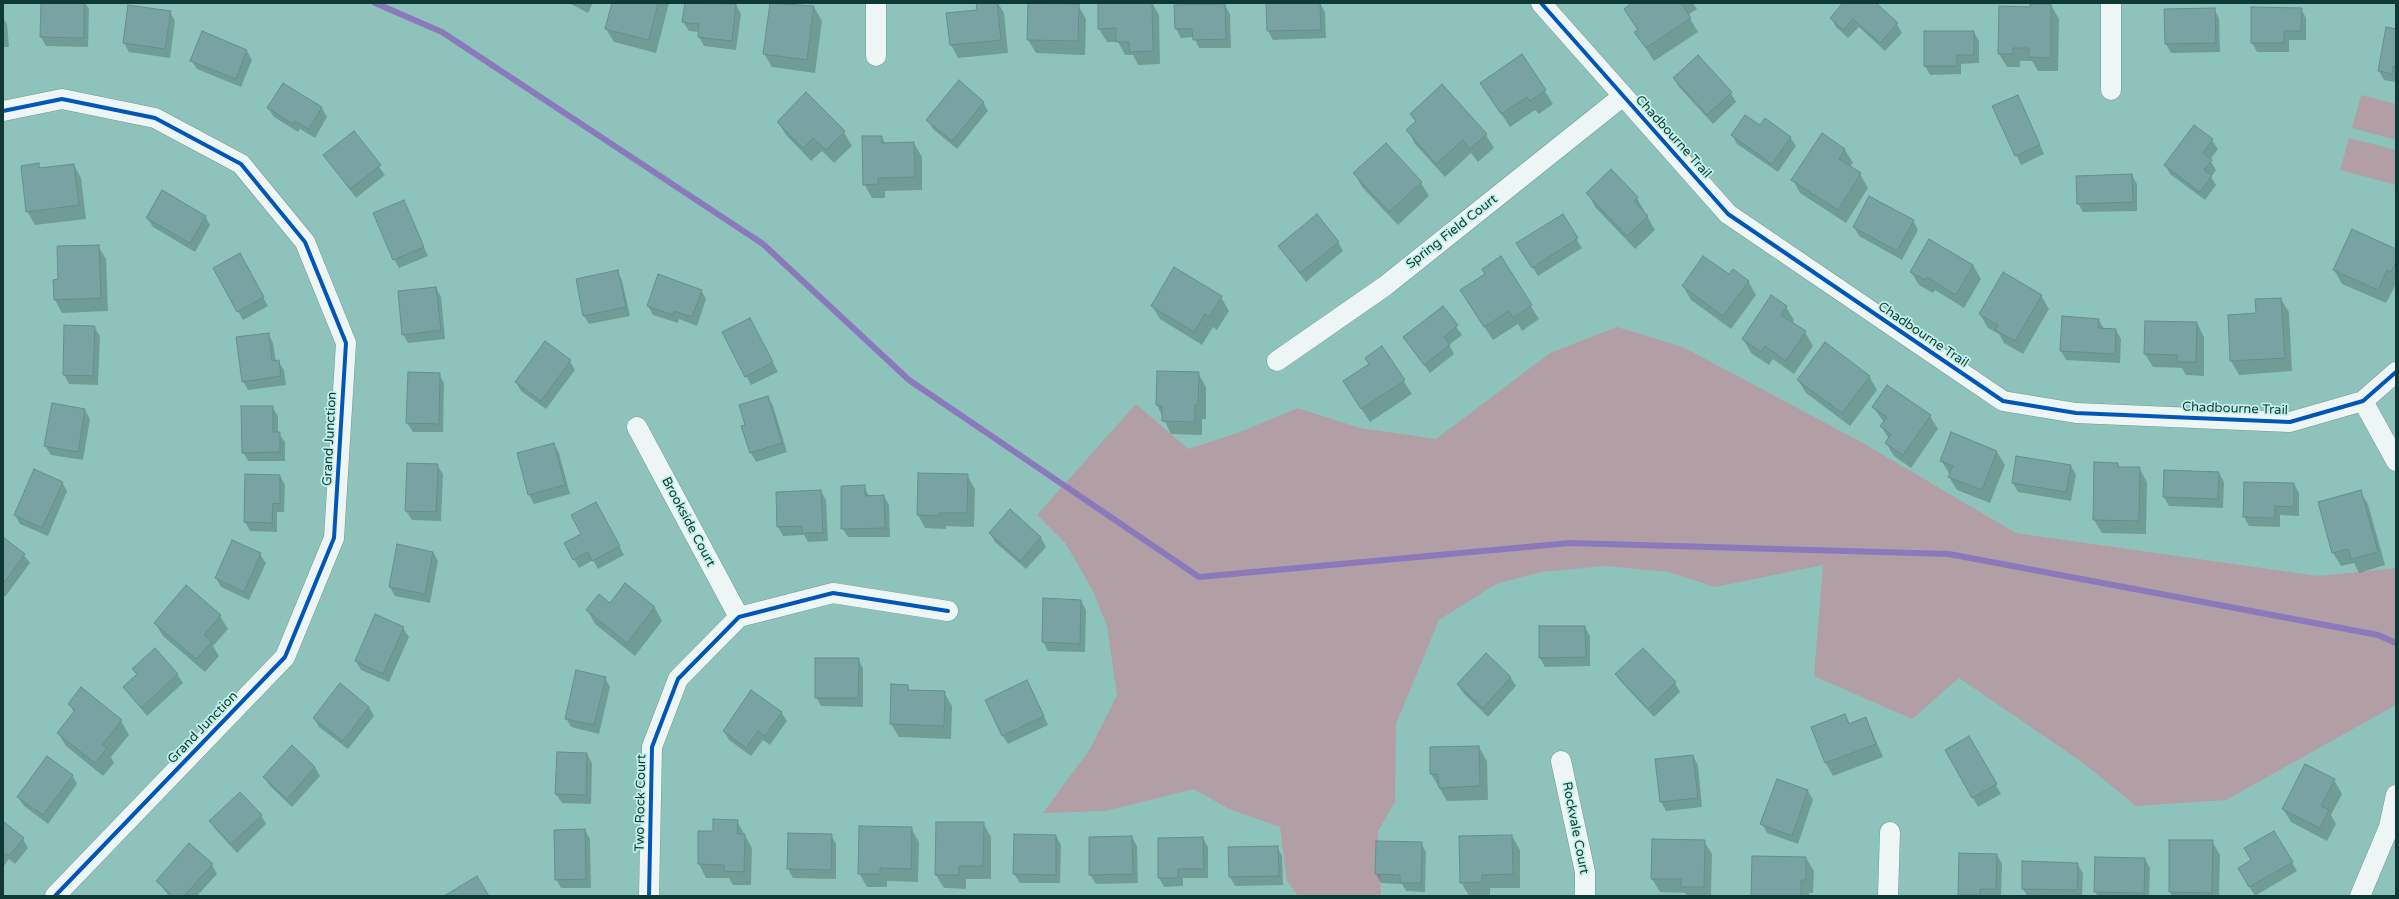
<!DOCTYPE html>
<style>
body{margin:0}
#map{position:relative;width:2399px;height:899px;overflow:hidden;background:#8ec3bc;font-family:"Varela Round",sans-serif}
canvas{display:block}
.frame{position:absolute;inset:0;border:4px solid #0e3934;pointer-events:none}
</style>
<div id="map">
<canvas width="2399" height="899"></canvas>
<div class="frame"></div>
</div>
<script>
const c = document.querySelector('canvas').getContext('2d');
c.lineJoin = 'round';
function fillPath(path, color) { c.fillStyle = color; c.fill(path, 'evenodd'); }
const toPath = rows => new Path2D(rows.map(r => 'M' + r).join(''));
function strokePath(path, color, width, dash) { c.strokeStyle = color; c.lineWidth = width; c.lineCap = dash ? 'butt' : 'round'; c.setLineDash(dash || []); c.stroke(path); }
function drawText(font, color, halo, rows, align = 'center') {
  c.font = font + ' "Varela Round",sans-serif'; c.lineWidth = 3.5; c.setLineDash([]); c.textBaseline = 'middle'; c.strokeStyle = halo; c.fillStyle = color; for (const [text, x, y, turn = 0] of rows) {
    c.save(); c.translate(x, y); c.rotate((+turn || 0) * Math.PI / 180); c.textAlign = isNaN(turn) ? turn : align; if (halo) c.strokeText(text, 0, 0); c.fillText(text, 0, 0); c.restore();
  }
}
fillPath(toPath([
 [2361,95,2396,104,2396,140,2352,128],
 [2349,138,2396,150,2396,185,2340,170],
 [1617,327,1683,347,1861,442,2016,533,2318,576,2396,568,2396,705,2226,800,2136,806,2082,762,1959,678,1912,719,1814,676,1823,565,1715,587,1669,572,1605,566,1541,572,1496,584,1439,620,1396,724,1395,802,1378,831,1381,896,1298,896,1287,881,1280,827,1229,809,1194,789,1106,811,1043,813,1090,749,1117,695,1107,626,1093,591,1066,544,1037,515,1136,404,1188,449,1240,432,1298,408,1360,428,1436,439,1550,353]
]), '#b19fa5');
fillPath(toPath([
 [42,3,85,3,89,9,88,47,46,46,41,37],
 [569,3,593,3,588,13],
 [613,3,669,3,656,53,614,42,606,29],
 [686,3,736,5,741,14,736,50,704,46,699,37,699,32,689,31,683,22],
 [771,3,814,7,822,21,815,73,772,67,764,54],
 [977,3,998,3,1004,13,1008,53,958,58,951,45,978,10],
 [1099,3,1152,3,1159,15,1160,64,1138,65,1133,55,1125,55,1118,42,1107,42,1099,29],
 [1320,3,1325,12,1326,38,1273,40,1268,31],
 [1634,3,1693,3,1697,9,1688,15,1698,32,1654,61,1636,33,1638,31,1625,9],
 [1845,3,1874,3,1897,24,1902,33,1885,51,1859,27,1848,38,1836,27,1831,18],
 [1078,5,1086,19,1085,55,1036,53,1028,40],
 [1225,5,1230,14,1231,48,1199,48,1194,37,1181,38,1176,29],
 [2051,5,2059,19,2058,71,2038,71,2032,61,2020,61,2020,67,2007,67,1999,54,2031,8],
 [2214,9,2219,18,2220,52,2171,53,2166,44,2165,10],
 [2301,9,2306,18,2306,40,2289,40,2289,52,2257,52,2252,43],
 [170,12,175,21,170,58,129,52,124,43],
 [3,18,7,24,9,47,3,47],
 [2396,30,2396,82,2384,80,2379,71],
 [1974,32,1979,41,1979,63,1961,64,1961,74,1930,75,1925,66],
 [247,51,252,60,241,87,197,69,191,60],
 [1522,55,1553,104,1539,114,1535,110,1510,127,1489,96],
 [1674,78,1731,93,1736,102,1713,124,1679,87],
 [283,84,322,108,327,117,315,138,300,129,298,132,274,117,268,108],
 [806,94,844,132,852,146,834,163,822,151,811,161,786,135,778,122],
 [2018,96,2044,154,2021,165,1994,107],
 [983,102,988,111,957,149,933,129,928,120],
 [1411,114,1486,135,1494,148,1478,162,1471,153,1445,177,1415,144,1408,130,1416,122],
 [1760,127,1790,137,1796,146,1778,172,1737,144,1732,135],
 [354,133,385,175,356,198,325,156],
 [881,137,886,144,914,143,922,157,922,190,885,191,885,198,872,198,864,184],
 [2212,140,2218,149,2210,160,2216,170,2211,177,2216,185,2205,200,2170,174,2165,165],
 [1845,150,1853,163,1850,167,1860,174,1868,188,1846,223,1800,193,1793,180],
 [38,164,41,169,74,165,81,178,86,219,35,225,27,211],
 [1355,174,1421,183,1429,196,1398,225,1362,187],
 [2132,175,2137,184,2137,211,2083,212,2078,203],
 [1588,193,1637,198,1655,230,1635,249,1595,207],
 [403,201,428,256,399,268,394,259],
 [1562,215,1582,248,1538,276,1523,252],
 [205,216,210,225,195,252,153,227,147,218],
 [1913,220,1918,230,1902,260,1859,236,1854,227],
 [1338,242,1343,251,1306,282,1279,246],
 [98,246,106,259,108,311,62,313,55,300,59,280],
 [2396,250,2396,284,2386,303,2342,284,2334,270],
 [239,254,268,306,243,320,214,268],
 [1500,258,1539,319,1522,331,1518,324,1493,340,1469,304,1486,274],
 [1973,265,1981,279,1964,308,1935,290,1933,293,1919,285,1911,272],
 [617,271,622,280,630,316,589,324,584,316],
 [1729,276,1748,281,1756,295,1731,329,1691,300,1683,286],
 [436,288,441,297,445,339,408,343,403,334],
 [701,290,706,299,697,326,679,319,678,323,653,315,648,306],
 [2041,295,2049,309,2023,354,2004,343,1999,334,1988,328,1980,314],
 [1221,297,1229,311,1217,330,1213,327,1202,345,1160,319,1152,306],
 [2281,299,2289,312,2292,371,2239,375,2231,361,2229,316,2257,314],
 [1786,307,1794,320,1792,323,1805,332,1813,346,1794,374,1773,359,1769,365,1751,353,1743,339],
 [1443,308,1462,335,1449,345,1454,354,1430,373,1404,338],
 [2063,318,2099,320,2104,329,2116,330,2121,339,2120,363,2066,360,2061,351],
 [2197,323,2204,337,2204,376,2186,375,2182,368,2153,367,2145,354],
 [65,326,94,327,100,336,98,385,69,384,64,375],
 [755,328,778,372,751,385,724,333],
 [268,334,273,343,276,362,278,361,284,370,286,385,248,390,243,381],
 [1382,348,1412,394,1370,422,1352,395],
 [570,361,575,370,546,409,521,391,516,382],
 [1198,373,1206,387,1206,419,1202,419,1202,435,1171,434,1157,405],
 [439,374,444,383,443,432,413,432,407,423],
 [1869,376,1877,390,1850,426,1806,393,1798,380],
 [768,397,773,406,787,452,756,462,751,453,743,427,746,426],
 [272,407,278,416,278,433,285,442,285,461,248,461,243,452],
 [1873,407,1930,416,1938,429,1911,468,1894,456,1886,443,1889,439,1881,426,1884,422],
 [85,410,90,419,83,460,51,455,45,446],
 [1951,434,1997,452,2005,465,1990,503,1957,490,1949,477,1950,475,1941,460],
 [554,444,559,453,570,494,534,504,529,495,518,454],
 [2017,457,2071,466,2076,475,2071,501,2018,492,2013,483],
 [2118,464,2120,468,2139,468,2147,482,2146,534,2102,533,2094,520],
 [437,465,443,474,441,521,412,520,406,511],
 [2165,471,2219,473,2224,482,2223,508,2169,506,2164,497],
 [246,475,280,476,285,485,284,512,277,512,277,532,250,531,245,522],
 [967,475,975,489,974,527,946,526,946,529,925,528,918,515],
 [62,482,67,491,48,536,20,524,15,515],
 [2294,484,2299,493,2299,516,2280,515,2280,527,2249,526,2244,517],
 [864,486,869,496,884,496,889,505,890,537,848,537,842,528],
 [821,491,826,500,828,541,808,542,804,535,783,536,778,527,777,493],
 [2360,491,2368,504,2385,565,2359,573,2354,563,2341,566,2333,553],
 [1010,510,1041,538,1046,547,1026,569,995,542,990,533],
 [601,512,624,555,598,569,593,560,579,568,574,559,582,534],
 [3,539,24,555,30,563,5,597,3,595],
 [433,552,438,561,430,603,395,596,390,587],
 [260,554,266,563,249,600,221,587,216,578],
 [626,584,655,608,662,621,635,656,595,624,588,611,610,604],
 [1044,599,1081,601,1086,610,1085,652,1048,651,1043,642],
 [220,616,228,629,213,646,219,656,205,672,163,636,155,623],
 [1585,627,1590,636,1590,666,1545,667,1540,658],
 [403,628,409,637,389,682,361,670,356,661],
 [1486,655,1511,678,1516,686,1488,717,1464,694,1458,685],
 [858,659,863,668,863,707,821,706,816,697],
 [134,669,177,674,183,683,147,716,124,687,137,675],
 [1616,675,1675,683,1680,692,1654,717,1622,683],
 [605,678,610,687,599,734,571,727,566,718],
 [907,686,910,691,944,692,952,706,951,739,899,737,891,724],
 [1032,690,1048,725,1008,744,1003,736],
 [69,704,121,721,129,735,111,757,114,763,103,776,66,746,58,733,74,712],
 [369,707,374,716,348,749,319,727,314,718],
 [781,712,787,721,770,745,763,740,751,756,729,740,724,731],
 [1845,716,1850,724,1866,718,1883,757,1833,776,1825,762],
 [1969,737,2001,794,1978,807,1946,750],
 [1479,747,1487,761,1488,800,1447,801,1431,774],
 [587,754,592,763,591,804,562,803,556,794],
 [1693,756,1698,765,1702,807,1666,811,1661,802],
 [315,767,320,776,292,807,270,786,264,777],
 [72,775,77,784,48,824,24,806,18,797],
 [2334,780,2342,794,2331,815,2336,824,2327,841,2291,822,2283,809],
 [1808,791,1813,800,1798,844,1767,833,1762,824],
 [261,815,266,824,237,853,216,830,210,821],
 [737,821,752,848,751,885,733,885,729,878,706,878,699,864,699,832,714,832],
 [3,823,23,839,28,848,15,864,9,859,3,867],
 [983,823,991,837,991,879,966,879,966,889,944,888,936,875],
 [911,828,919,842,918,882,887,881,887,887,867,887,859,873],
 [585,830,590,839,591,888,561,888,556,879],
 [2274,832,2297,871,2255,896,2239,869,2253,861],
 [831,835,836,844,836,879,793,878,788,869],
 [1056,836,1061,845,1060,883,1020,883,1014,874],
 [1512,836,1520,850,1520,888,1490,888,1490,896,1469,896,1461,882],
 [1132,837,1137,846,1138,883,1096,884,1090,875,1090,838],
 [1203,838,1208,847,1208,878,1183,878,1183,886,1164,887,1159,878],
 [1704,841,1712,854,1711,896,1687,896,1685,893,1660,892,1652,879],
 [2170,841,2212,841,2220,855,2219,896,2172,896,2170,892],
 [1377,842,1421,843,1426,852,1425,892,1406,891,1402,884,1381,883,1376,874],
 [1277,847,1282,856,1283,885,1235,886,1230,877,1229,848],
 [1997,855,2002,864,2001,896,1960,896],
 [1806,858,1814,871,1813,893,1809,893,1809,896,1752,896],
 [2145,859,2150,868,2149,896,2098,896,2095,892],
 [2077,864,2083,873,2082,896,2027,896,2023,889],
 [212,865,217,874,197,896,169,896,157,881]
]), '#0003');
strokePath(toPath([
 [375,3,442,32,763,244,909,380,1199,577,1570,543,1949,554,2378,635,2396,643]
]), '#8a7abb', 6);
const building = toPath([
 [41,3,84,3,84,38,40,37,41,3],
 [612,3,658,3,649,40,605,29,612,3],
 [685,3,736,4,732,41,698,37,699,24,682,22,685,3],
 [770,3,814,6,807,60,763,54,770,3],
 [976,3,997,3,1001,40,950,45,946,13,977,10,976,3],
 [1028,3,1079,4,1078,41,1027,40,1028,3],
 [1098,3,1152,3,1153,51,1130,52,1129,42,1116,42,1116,28,1098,29,1098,3],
 [1266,3,1320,3,1321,30,1267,31,1266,3],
 [1632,3,1681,3,1691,18,1646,48,1634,32,1638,30,1624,9,1632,3],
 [1843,3,1876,3,1898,23,1880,43,1853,19,1843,30,1830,18,1843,3],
 [1225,4,1226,39,1193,40,1192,29,1175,29,1174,5,1225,4],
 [2030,4,2051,4,2051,58,2029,57,2029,48,2013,48,2013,54,1998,54,1999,6,2030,7,2030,4],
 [128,5,171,11,165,49,123,43,128,5],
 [2251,7,2302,8,2301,31,2284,31,2284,43,2251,43,2251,7],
 [2215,8,2216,43,2165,44,2164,9,2215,8],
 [2386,27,2396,29,2396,67,2393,66,2392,74,2378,71,2386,27],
 [202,31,247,50,236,79,190,61,202,31],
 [1924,31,1974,31,1974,55,1957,55,1957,66,1924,66,1924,31],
 [1522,54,1546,90,1530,101,1527,97,1501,114,1480,83,1522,54],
 [1698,55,1732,92,1707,115,1673,78,1698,55],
 [959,80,984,102,952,141,926,120,959,80],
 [283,83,322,107,309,129,295,121,293,124,267,108,283,83],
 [1442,84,1487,134,1470,149,1463,140,1436,164,1406,130,1416,121,1410,114,1442,84],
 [806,92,845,131,826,150,813,138,803,148,777,122,806,92],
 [2018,95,2040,145,2015,156,1992,106,2018,95],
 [1745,115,1760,125,1765,118,1791,137,1772,164,1731,135,1745,115],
 [2194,125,2213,139,2203,153,2212,160,2204,170,2212,176,2200,192,2164,165,2194,125],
 [354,131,381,165,350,189,323,155,354,131],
 [1822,133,1845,149,1839,159,1861,173,1838,210,1791,180,1822,133],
 [862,136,882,136,882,143,914,142,915,177,878,178,878,184,863,185,862,136],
 [1386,143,1422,182,1389,212,1353,173,1386,143],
 [39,163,39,168,74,164,79,205,26,212,21,166,39,163],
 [1611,169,1638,197,1634,201,1648,216,1627,236,1586,193,1611,169],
 [2132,174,2133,202,2077,204,2076,176,2132,174],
 [162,190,206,216,190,243,146,218,162,190],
 [1869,196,1914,220,1897,251,1853,227,1869,196],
 [404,200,424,247,393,260,373,213,404,200],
 [1317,214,1339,242,1300,273,1278,246,1317,214],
 [1563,214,1578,238,1532,268,1516,243,1563,214],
 [2352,229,2396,249,2396,262,2391,272,2387,270,2378,290,2333,270,2352,229],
 [1929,239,1973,265,1956,295,1927,277,1925,280,1910,272,1929,239],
 [99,245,101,298,54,300,53,280,58,279,57,246,99,245],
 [240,253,264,297,237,312,213,268,240,253],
 [1501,256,1532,305,1513,318,1509,311,1484,327,1460,290,1485,274,1482,269,1501,256],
 [1703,256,1729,274,1733,269,1749,281,1723,316,1682,286,1703,256],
 [1174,267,1222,296,1209,317,1205,314,1194,332,1151,306,1174,267],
 [618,270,626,307,583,316,576,279,618,270],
 [2003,272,2042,295,2015,341,1995,330,1998,325,1979,314,2003,272],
 [658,274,702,290,692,317,674,311,673,315,647,306,658,274],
 [436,287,441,330,402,335,398,291,436,287],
 [1771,295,1787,306,1781,315,1806,331,1786,361,1765,346,1761,352,1742,339,1771,295],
 [2281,298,2285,358,2230,361,2228,315,2256,313,2255,299,2281,298],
 [1443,306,1458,325,1444,337,1450,345,1424,365,1403,337,1443,306],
 [2062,316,2099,319,2098,328,2116,329,2115,354,2060,351,2062,316],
 [750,318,773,362,745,377,722,332,750,318],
 [2145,321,2197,322,2196,362,2177,362,2177,355,2144,354,2145,321],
 [64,325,95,326,93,376,63,375,64,325],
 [269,333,272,361,279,360,281,376,242,382,236,337,269,333],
 [545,341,571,360,541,401,515,382,545,341],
 [1825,342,1870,376,1842,413,1797,380,1825,342],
 [1382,346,1405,380,1361,409,1343,381,1369,364,1365,358,1382,346],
 [1157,371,1199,372,1198,405,1195,405,1195,422,1162,421,1162,406,1156,405,1157,371],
 [408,372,440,373,439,424,406,423,408,372],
 [1887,385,1931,415,1903,455,1885,443,1891,434,1880,426,1887,417,1872,407,1887,385],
 [768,396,782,443,750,453,741,426,745,425,739,405,768,396],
 [52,403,85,409,78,452,44,446,52,403],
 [241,406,273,406,273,432,280,432,280,452,242,453,241,406],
 [1951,432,1997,451,1982,490,1948,477,1953,466,1940,461,1951,432],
 [554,443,565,485,528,495,517,453,554,443],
 [2016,456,2071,465,2066,492,2012,483,2016,456],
 [2094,462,2118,463,2118,467,2140,467,2139,521,2093,520,2094,462],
 [407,463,438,464,436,512,405,511,407,463],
 [34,469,63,482,42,528,14,515,34,469],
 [2164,470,2219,472,2218,499,2163,497,2164,470],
 [918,473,968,474,967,513,939,513,939,516,917,515,918,473],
 [245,474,280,475,280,504,273,503,272,523,244,522,245,474],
 [2244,482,2294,483,2294,507,2275,506,2275,518,2243,517,2244,482],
 [865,485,865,496,884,495,885,528,841,529,841,486,865,485],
 [821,490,823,533,802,533,802,526,777,527,776,492,821,490],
 [2361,490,2378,552,2351,559,2348,549,2332,553,2318,502,2361,490],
 [596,502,620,546,592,561,588,552,573,560,564,543,581,534,571,515,596,502],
 [1010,509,1041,537,1020,561,989,533,1010,509],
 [3,537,25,554,3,584,3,537],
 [232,540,261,553,244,592,215,578,232,540],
 [397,544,433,552,425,594,389,587,397,544],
 [625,583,655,607,627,643,586,610,599,594,610,603,625,583],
 [186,585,221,615,204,635,212,642,196,659,154,623,186,585],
 [1043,598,1081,600,1080,644,1042,642,1043,598],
 [375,614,404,627,383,674,355,661,375,614],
 [1539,626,1585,626,1586,657,1539,658,1539,626],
 [155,648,178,674,141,708,123,687,137,674,132,669,155,648],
 [1643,648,1676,682,1648,709,1615,674,1643,648],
 [1486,653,1511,677,1483,708,1457,684,1486,653],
 [815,658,859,658,858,698,815,698,815,658],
 [576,670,606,677,594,725,565,719,576,670],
 [1027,680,1044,716,1002,736,985,700,1027,680],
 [340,683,369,707,343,741,313,718,340,683],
 [891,684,908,685,908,690,945,691,944,726,890,724,891,684],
 [81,687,122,720,102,745,107,748,95,763,57,733,75,710,68,704,81,687],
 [751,690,782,712,765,736,758,731,746,748,723,731,751,690],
 [1845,714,1849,724,1866,717,1876,744,1825,763,1811,727,1845,714],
 [1969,736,1997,784,1972,798,1945,750,1969,736],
 [292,745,315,767,287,799,263,777,292,745],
 [1479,746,1480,786,1439,788,1438,774,1430,774,1430,747,1479,746],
 [557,752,587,753,586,795,555,794,557,752],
 [1693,755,1698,798,1660,802,1655,759,1693,755],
 [47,756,73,775,43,815,17,797,47,756],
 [2305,764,2335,779,2321,806,2329,810,2320,828,2282,809,2305,764],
 [1777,779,1808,790,1792,836,1760,824,1777,779],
 [240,792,262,815,231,844,209,821,240,792],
 [713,819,738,820,737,834,745,834,744,872,724,871,724,865,698,864,698,831,713,831,713,819],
 [3,821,24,838,9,856,3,852,3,821],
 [936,822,984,822,983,866,959,866,959,875,935,875,936,822],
 [859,826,912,827,911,869,880,868,880,874,858,874,859,826],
 [585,829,586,879,555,880,554,830,585,829],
 [2274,831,2293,862,2249,887,2238,868,2251,860,2244,848,2274,831],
 [788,833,832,834,831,870,787,869,788,833],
 [1014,834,1056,835,1056,875,1013,874,1014,834],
 [1512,835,1513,874,1482,875,1482,882,1460,883,1459,836,1512,835],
 [1132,836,1133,874,1089,875,1089,837,1132,836],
 [1203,837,1204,869,1178,869,1178,878,1158,878,1158,838,1203,837],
 [1652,839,1705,840,1704,887,1681,887,1681,879,1651,879,1652,839],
 [2169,840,2213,840,2212,893,2169,892,2169,840],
 [1376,841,1422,842,1421,883,1400,883,1400,875,1375,874,1376,841],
 [189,843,213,864,184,896,173,896,156,881,189,843],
 [1278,846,1279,876,1229,877,1228,847,1278,846],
 [1959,853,1997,854,1996,889,1980,889,1980,895,1958,895,1959,853],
 [1752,856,1806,857,1806,880,1801,880,1801,896,1751,896,1752,856],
 [2095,857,2145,858,2144,893,2094,892,2095,857],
 [2022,861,2078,863,2077,890,2022,889,2022,861],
 [477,876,489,896,444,896,477,876]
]);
fillPath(building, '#79a3a2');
strokePath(building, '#668e8c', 1);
const street = toPath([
 [876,3,876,56],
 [1541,3,1728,214,2003,401,2076,413,2290,422,2363,401,2396,372],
 [2111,90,2111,3],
 [3,111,62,99,155,118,241,164,305,242,346,343,334,538,285,657,55,896],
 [1277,361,1385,286,1623,96],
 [2363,401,2396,461],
 [637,427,739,617],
 [1561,761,1585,872,1585,896],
 [649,896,652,747,678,679,739,617,833,593,948,611],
 [1888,896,1890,832],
 [2360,896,2389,827,2396,795]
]);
strokePath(street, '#6f9b95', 21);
strokePath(street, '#eef6f5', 20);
strokePath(toPath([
 [1541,3,1728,214,2003,401,2076,413,2290,422,2363,401,2396,372],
 [3,111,62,99,155,118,241,164,305,242,346,343,334,538,285,657,55,896],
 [649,896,652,747,678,679,739,617,833,593,948,611]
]), '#0057b8', 4);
drawText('13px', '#0e3934', '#c3f0e9', [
 ["Chadbourne Trail",1673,137,48],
 ["Spring Field Court",1452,232,-38],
 ["Chadbourne Trail",1923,335,34],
 ["Chadbourne Trail",2235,409,2],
 ["Grand Junction",330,439,-87],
 ["Brookside Court",688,522,62],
 ["Grand Junction",203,728,-46],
 ["Two Rock Court",641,803,-89],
 ["Rockvale Court",1575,828,79]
]);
</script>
